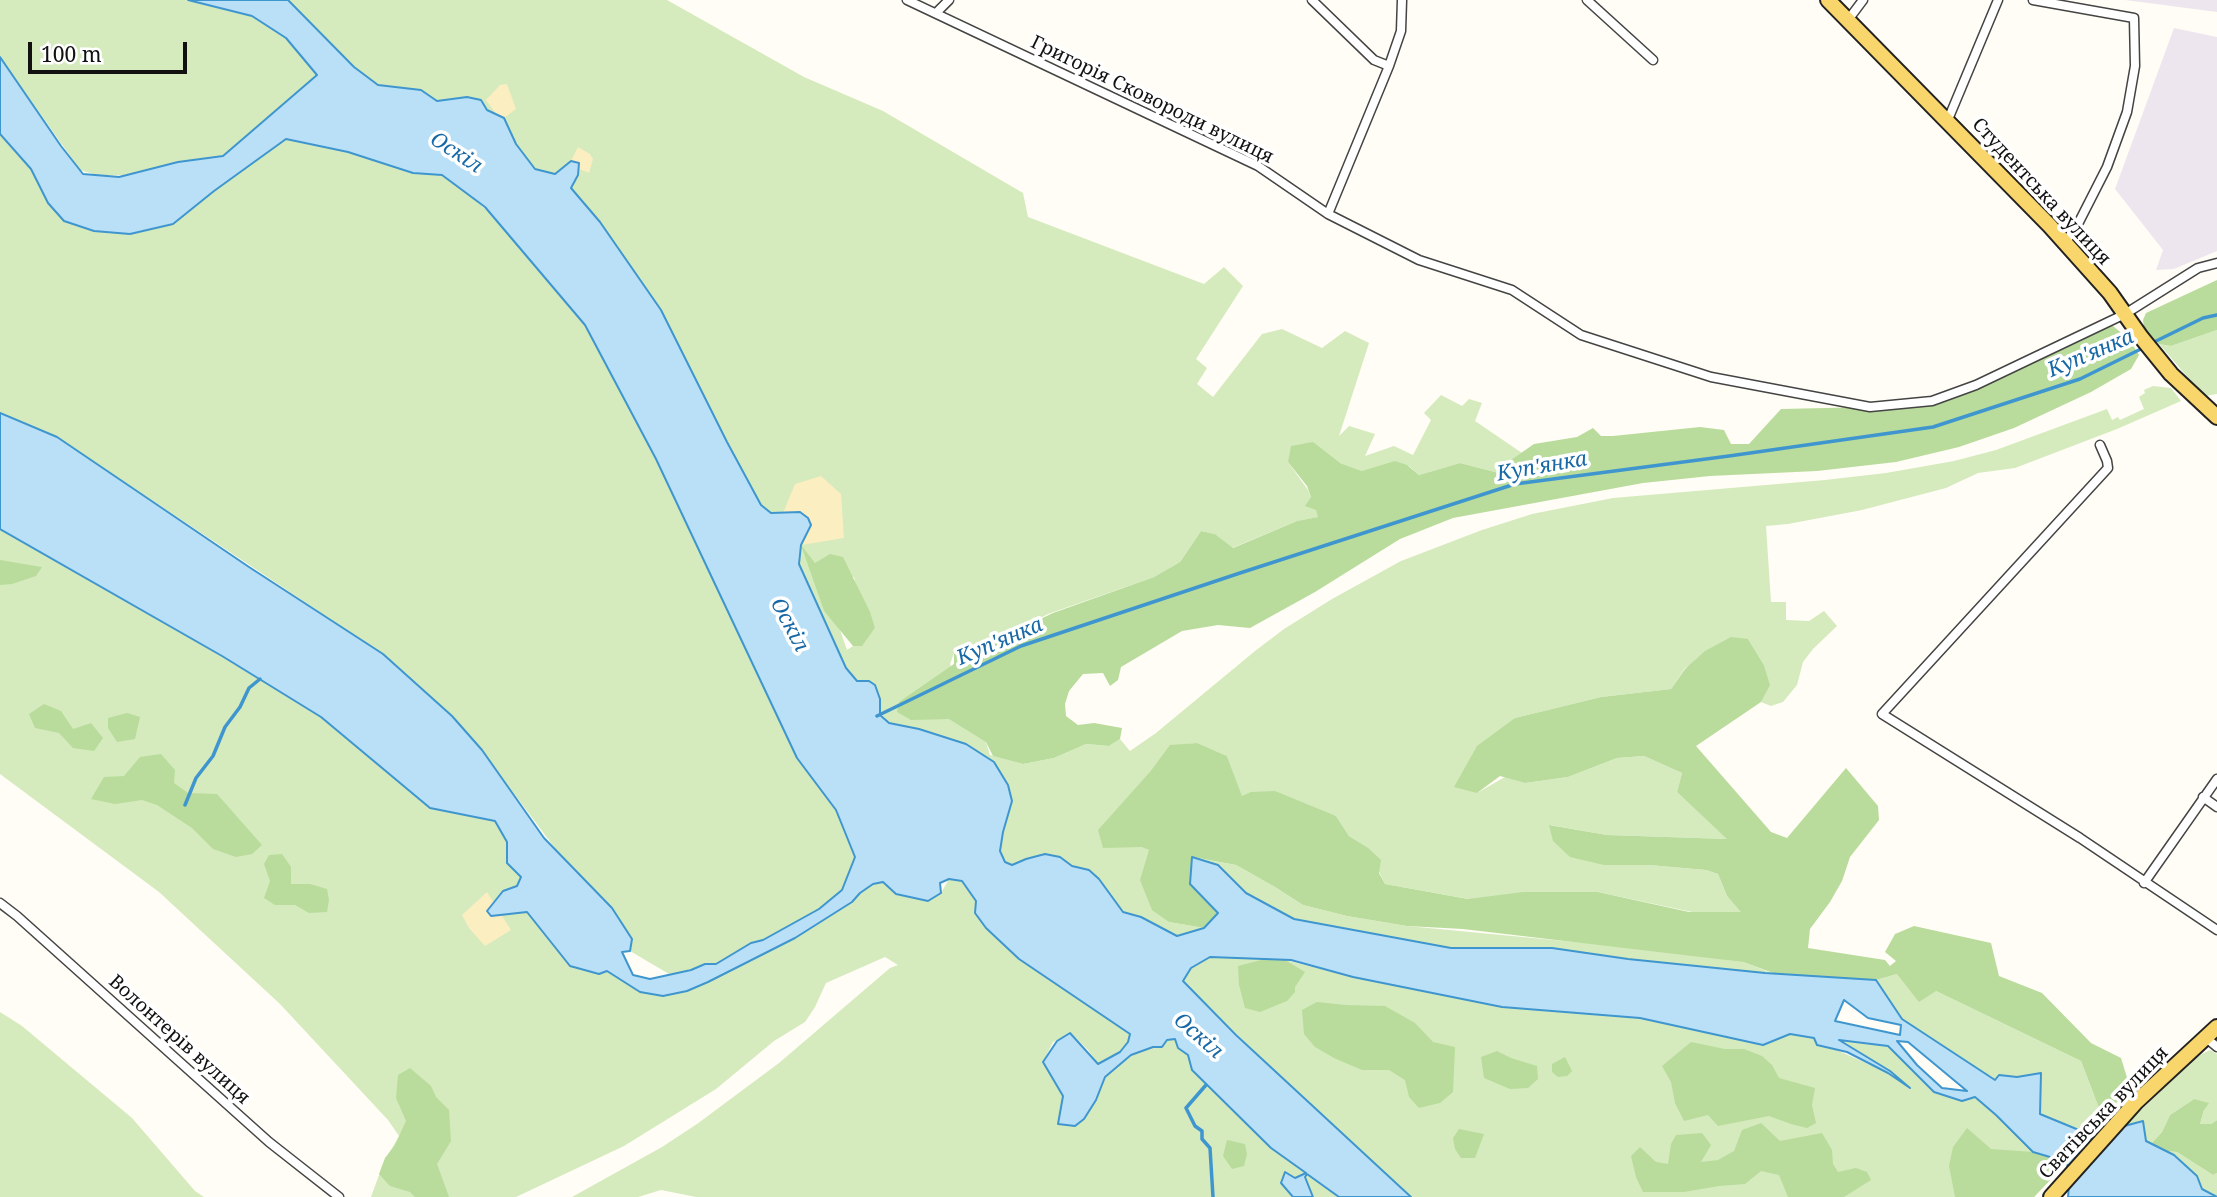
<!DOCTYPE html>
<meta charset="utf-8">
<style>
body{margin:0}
#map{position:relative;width:2217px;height:1197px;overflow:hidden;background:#fffdf5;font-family:"Noto Serif",serif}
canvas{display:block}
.scale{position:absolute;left:28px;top:42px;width:159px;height:32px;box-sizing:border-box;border:4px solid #111;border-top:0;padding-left:9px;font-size:21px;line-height:24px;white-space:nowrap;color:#111;-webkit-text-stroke:5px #fff;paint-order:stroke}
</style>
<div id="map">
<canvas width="2217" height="1197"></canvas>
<div class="scale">100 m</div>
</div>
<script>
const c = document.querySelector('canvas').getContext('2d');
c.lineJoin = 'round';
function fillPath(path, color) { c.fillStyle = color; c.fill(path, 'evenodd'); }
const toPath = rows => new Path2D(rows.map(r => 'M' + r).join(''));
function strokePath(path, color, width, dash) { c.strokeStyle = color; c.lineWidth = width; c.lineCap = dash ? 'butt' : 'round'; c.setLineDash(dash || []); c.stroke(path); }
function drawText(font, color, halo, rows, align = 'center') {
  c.font = font + ' "Noto Serif",serif'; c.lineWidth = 7; c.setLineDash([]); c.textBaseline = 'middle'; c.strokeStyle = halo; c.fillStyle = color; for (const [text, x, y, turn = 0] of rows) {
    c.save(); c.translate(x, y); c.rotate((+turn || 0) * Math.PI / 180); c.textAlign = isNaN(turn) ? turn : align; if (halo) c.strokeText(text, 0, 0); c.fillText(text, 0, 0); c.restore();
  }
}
fillPath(toPath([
 [2125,0,2217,0,2217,12],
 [2174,28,2217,37,2217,251,2174,269,2156,270,2163,250,2115,189]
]), '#eee6ef');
fillPath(toPath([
 [0,0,185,0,252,16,286,38,317,75,223,156,178,162,124,175,100,176,80,170,0,57],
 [288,0,667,0,804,77,883,111,1023,193,1028,217,1204,284,1224,267,1243,286,1196,359,1207,368,1197,384,1213,397,1262,334,1282,329,1322,348,1345,331,1369,343,1339,436,1349,426,1375,434,1365,456,1394,446,1413,455,1431,420,1424,413,1441,395,1462,406,1469,399,1482,403,1475,421,1522,453,1499,473,1460,463,1419,475,1409,466,1362,471,1340,463,1288,462,1308,490,1319,517,1297,521,1232,548,1215,534,1201,531,1180,562,1154,577,1048,614,994,641,994,650,972,659,954,653,950,664,986,742,990,755,1023,764,1054,758,1086,744,1109,746,1120,739,1130,751,1156,733,1255,651,1284,629,1332,599,1401,561,1482,530,1532,514,1613,498,1825,480,1886,473,1954,461,1996,450,2107,409,2112,420,2118,417,2120,420,2144,409,2139,397,2145,393,2144,390,2153,386,2171,388,2181,401,2117,429,2015,468,1978,473,1946,488,1862,510,1788,524,1766,526,1771,602,1786,602,1786,620,1809,621,1824,611,1837,626,1813,649,1803,662,1797,685,1783,702,1771,706,1761,702,1769,683,1764,665,1748,639,1685,668,1671,689,1601,697,1515,718,1477,793,1505,777,1525,783,1568,777,1617,758,1644,756,1682,773,1677,792,1728,839,1607,835,1550,825,1604,865,1649,865,1706,870,1718,874,1727,896,1742,912,1692,912,1598,892,1480,901,1385,884,1367,847,1349,836,1336,816,1242,797,1227,756,1196,743,1170,746,1149,773,1144,846,1149,850,1169,922,1204,928,1177,936,1141,917,1122,911,1089,870,1072,866,1060,857,1026,859,1012,865,1004,862,1000,851,1003,832,1012,801,890,725,880,712,880,699,869,681,857,681,846,668,797,563,801,545,810,525,800,512,771,513,761,505,727,442,665,317,600,222,570,188,578,175,571,161,555,174,535,169,516,144,504,118,487,110,447,100,437,101,420,90,379,85,358,70],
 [811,570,854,577,856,586,875,628,862,645,853,646,847,650,839,627,824,611],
 [0,134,31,169,48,203,61,218,130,234,173,224,214,191,286,139,348,152,413,173,442,175,473,198,493,216,585,326,661,469,797,758,836,810,855,857,896,894,928,901,941,893,949,879,962,881,976,901,975,913,986,928,1019,959,1130,1034,1128,1042,1120,1052,1098,1064,1088,1050,1071,1033,1053,1042,1043,1062,1063,1097,1096,1100,1105,1077,1135,1053,1153,1047,1162,1047,1167,1040,1175,1039,1271,1148,1339,1197,696,1197,661,1190,638,1197,572,1197,662,1147,697,1124,779,1063,890,968,898,965,885,957,826,983,815,1007,805,1022,774,1041,716,1089,624,1146,516,1197,371,1197,383,1164,399,1136,388,1120,280,1004,159,892,0,774,0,529,163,621,321,717,430,808,495,821,507,842,507,863,521,877,517,886,503,891,491,916,527,912,599,974,610,970,663,996,686,991,708,982,795,938,847,906,866,888,842,890,819,909,763,940,751,943,716,964,705,964,691,970,688,969,688,971,669,974,630,951,630,936,605,901,557,851,474,740,371,646,57,437,0,416],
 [2217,330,2217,394,2204,396,2159,344,2171,346],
 [1192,857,1236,865,1275,887,1303,905,1347,916,1407,926,1638,948,1743,962,1772,973,1676,967,1552,948,1451,948,1294,919,1246,893,1218,865],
 [1210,957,1285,960,1353,977,1502,1007,1640,1018,1763,1045,1790,1034,1814,1038,1817,1045,1830,1047,1888,1073,1901,1081,1890,1071,1837,1039,1888,1046,1934,1092,1974,1097,1996,1115,2067,1162,2034,1197,1411,1197,1253,1050,1183,981,1191,968],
 [1897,974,1936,991,2081,1061,2099,1108,2133,1097,2102,1132,2090,1135,2040,1114,2041,1073,2017,1077,2000,1075,1996,1080,1902,1019,1876,980],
 [0,1012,22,1026,132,1118,195,1191,204,1197,0,1197],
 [2210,1050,2217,1054,2217,1120,2211,1124,2200,1124,2204,1110,2194,1099,2170,1115,2162,1132,2151,1144,2124,1126,2198,1056],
 [2165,1151,2177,1152,2213,1175,2217,1173,2217,1196,2202,1189]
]), '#d5ebbd');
fillPath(toPath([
 [2217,280,2217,330,2171,346,2159,344,2144,328,2143,320,2146,313],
 [2108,322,2129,339,2139,355,2131,369,2091,392,2014,428,1959,447,1896,462,1817,471,1710,476,1643,483,1453,518,1400,539,1315,592,1250,628,1218,625,1182,631,1121,667,1118,680,1110,686,1103,673,1083,674,1069,691,1065,704,1066,716,1078,725,1094,723,1122,728,1120,739,1109,746,1086,744,1054,758,1023,764,993,756,986,742,949,719,911,720,897,712,899,702,954,664,954,653,972,659,993,650,994,641,1053,613,1154,577,1180,562,1201,531,1215,534,1233,548,1297,521,1318,517,1316,510,1305,506,1311,497,1307,486,1288,462,1291,446,1313,442,1340,463,1362,471,1395,461,1407,465,1419,475,1460,463,1499,473,1511,460,1534,444,1577,437,1593,428,1601,436,1613,436,1700,427,1724,430,1731,444,1749,444,1781,409,1870,407,1932,401],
 [801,545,815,563,830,554,843,557,870,612,875,628,862,646,853,646,824,611],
 [0,560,42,567,36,576,12,584,0,585],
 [1731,637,1748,639,1764,665,1770,685,1761,702,1696,746,1771,832,1787,838,1846,768,1878,806,1879,820,1850,857,1842,881,1830,902,1810,929,1808,948,1885,960,1890,966,1896,961,1885,952,1895,934,1914,926,1991,943,1999,976,2042,993,2091,1043,2121,1058,2133,1097,2099,1108,2081,1061,1936,991,1919,1002,1897,974,1876,980,1787,978,1743,962,1463,929,1407,926,1347,916,1303,905,1275,887,1236,865,1193,857,1191,885,1218,913,1204,928,1169,922,1152,910,1140,880,1149,850,1142,847,1103,848,1098,830,1149,773,1170,745,1197,743,1227,756,1242,796,1251,792,1275,791,1336,816,1349,836,1367,847,1381,860,1379,873,1385,884,1468,899,1523,892,1598,892,1689,912,1741,912,1727,896,1718,874,1706,870,1649,865,1604,865,1570,857,1553,841,1549,825,1607,835,1727,839,1677,792,1682,773,1644,756,1617,758,1568,777,1525,783,1500,776,1477,793,1454,787,1477,746,1515,718,1601,697,1671,689,1685,669,1705,651],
 [44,704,61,711,73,729,91,723,103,738,94,751,73,748,59,733,35,728,29,714],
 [127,713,140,717,135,739,117,742,108,728,108,718],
 [161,754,175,770,174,783,188,793,217,794,262,845,252,854,236,857,213,849,192,828,157,805,142,800,115,804,91,799,104,777,124,776,140,757],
 [282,854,291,867,291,884,310,884,327,889,329,900,327,912,309,913,295,905,275,905,264,898,270,881,264,864,269,855],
 [1261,960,1285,960,1305,972,1295,987,1295,992,1287,1001,1260,1012,1245,1008,1239,985,1238,966],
 [1317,1002,1346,1005,1385,1006,1415,1023,1433,1042,1455,1047,1453,1092,1440,1103,1419,1108,1409,1097,1405,1080,1389,1070,1362,1070,1334,1058,1315,1047,1304,1034,1302,1010],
 [1691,1042,1725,1049,1744,1049,1762,1056,1772,1065,1779,1078,1815,1088,1812,1105,1816,1123,1807,1128,1791,1124,1769,1116,1718,1126,1708,1115,1684,1121,1675,1103,1671,1082,1662,1066],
 [1497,1051,1511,1058,1537,1066,1538,1079,1528,1088,1510,1089,1484,1078,1481,1057],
 [1565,1057,1572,1071,1567,1076,1558,1077,1552,1072,1552,1064],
 [410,1068,431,1086,436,1097,449,1110,451,1141,437,1164,449,1197,415,1197,410,1192,390,1186,379,1174,385,1158,395,1145,406,1121,396,1098,398,1075],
 [2194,1099,2209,1103,2204,1110,2200,1124,2211,1124,2217,1120,2217,1173,2213,1175,2177,1152,2165,1151,2151,1144,2162,1132,2170,1115],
 [1761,1123,1780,1141,1822,1133,1832,1150,1833,1164,1838,1172,1856,1168,1867,1172,1871,1180,1844,1197,1788,1197,1779,1175,1761,1171,1745,1184,1719,1186,1684,1192,1643,1192,1636,1177,1631,1156,1640,1147,1656,1162,1668,1164,1671,1144,1676,1135,1702,1133,1711,1145,1701,1162,1718,1160,1734,1151,1742,1130],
 [1967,1128,1991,1149,2033,1152,2067,1162,2034,1197,1955,1197,1949,1166,1953,1147],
 [1459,1129,1484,1134,1475,1158,1461,1158,1455,1149,1453,1138],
 [1227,1140,1245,1144,1247,1154,1244,1166,1232,1169,1223,1156]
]), '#b9dc9c');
fillPath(toPath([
 [507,84,516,109,504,118,497,115,486,100,500,85],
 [578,147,590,154,593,159,589,173,579,169,579,163,571,161],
 [821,476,841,494,844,538,801,545,800,512,783,513,795,484],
 [487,892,511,930,485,946,469,928,462,915]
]), '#fbeec1');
const water = toPath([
 [188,0,288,0,354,67,378,85,421,90,437,101,467,97,481,100,487,110,504,118,516,144,535,169,555,174,571,161,579,163,578,175,571,188,600,222,661,310,727,442,761,505,771,513,800,512,808,518,811,525,801,545,799,564,846,668,857,681,869,681,875,685,880,699,880,715,889,723,919,729,966,744,994,762,1008,785,1012,801,1003,832,1000,851,1005,862,1012,865,1026,859,1045,854,1060,857,1072,866,1089,870,1099,879,1123,912,1141,917,1177,936,1204,928,1218,913,1190,884,1192,857,1218,865,1246,893,1294,919,1451,948,1552,948,1628,959,1765,973,1876,980,1902,1019,1995,1080,1999,1075,2017,1077,2041,1073,2040,1114,2091,1135,2143,1121,2146,1141,2174,1155,2197,1176,2202,1189,2217,1197,2068,1197,2069,1185,2067,1162,2033,1152,1996,1115,1975,1097,1962,1101,1934,1092,1888,1046,1839,1040,1890,1071,1910,1088,1888,1073,1847,1052,1817,1045,1814,1038,1790,1034,1763,1045,1640,1018,1502,1007,1353,977,1291,960,1210,957,1191,968,1183,981,1236,1035,1411,1197,1339,1197,1307,1174,1305,1177,1313,1197,1293,1197,1281,1183,1285,1172,1295,1178,1306,1173,1271,1148,1192,1070,1188,1055,1178,1048,1175,1039,1167,1040,1162,1047,1153,1047,1131,1055,1105,1077,1096,1100,1084,1119,1075,1126,1058,1124,1063,1096,1043,1062,1057,1041,1070,1033,1098,1064,1120,1052,1128,1042,1130,1034,1019,959,986,928,975,913,976,901,962,881,949,879,940,883,941,893,928,901,896,894,883,882,873,884,860,893,852,902,795,938,708,982,687,991,663,996,640,992,607,971,599,974,570,966,527,912,491,916,487,911,503,891,517,886,521,877,507,863,507,842,495,821,430,808,321,717,222,656,0,529,0,413,57,437,249,567,383,654,452,716,482,750,544,838,612,908,632,939,630,951,622,952,633,975,650,979,691,970,705,964,716,964,751,943,763,940,819,909,842,890,855,857,836,810,797,758,656,459,585,325,485,207,442,175,413,173,348,152,286,139,214,191,173,224,130,234,94,231,64,221,48,203,31,169,0,134,0,57,61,146,83,174,119,177,178,162,223,156,317,75,286,38,252,16,188,0],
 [1844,1000,1868,1018,1901,1025,1900,1035,1835,1021,1844,1000],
 [1897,1041,1908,1042,1967,1091,1942,1088,1917,1065,1897,1041]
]);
fillPath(water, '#b9e0f7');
strokePath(water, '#3f96cf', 2);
strokePath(toPath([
 [2152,343,2203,318,2217,315],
 [877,716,1021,646,1240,573,1515,484,1729,456,1933,427,2080,379,2145,347],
 [185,805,196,778,213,756,225,727,240,707,249,688,260,679],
 [1206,1085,1186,1108,1195,1126,1202,1131,1202,1139,1210,1148,1213,1197]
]), '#3f96cf', 3.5);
const minor = toPath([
 [907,0,1258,166,1328,214,1419,260,1512,290,1581,335,1711,377,1870,407,1932,401,1976,385,2125,314,2198,268,2217,263],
 [1312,0,1374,60,1389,66],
 [1587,0,1653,60],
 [2033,0,2134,18,2135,66,2127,112,2107,167,2079,222,2065,243],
 [937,12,949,0],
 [1848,20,1863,0],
 [1947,122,1998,0],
 [1328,214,1389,66,1401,31,1402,0],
 [2100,445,2107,461,2108,468,1882,714,2080,838,2217,930],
 [2203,797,2217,807],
 [2144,883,2217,779],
 [0,903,17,916,269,1142,339,1197],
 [2205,1037,2217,1047]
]);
const primary = toPath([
 [1828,0,2050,226,2110,293,2141,337,2171,374,2217,417],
 [2051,1197,2136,1102,2217,1027]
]);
strokePath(minor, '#444', 11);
strokePath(primary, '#222', 18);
strokePath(minor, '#fff', 8);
strokePath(primary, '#f9d66b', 14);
drawText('19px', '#111', '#fff', [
 ["Григорія Сковороди вулиця",1152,100,26],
 ["Студентська вулиця",2041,192,47],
 ["Волонтерів вулиця",179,1040,42],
 ["Сватівська вулиця",2104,1113,-46]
]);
drawText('italic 21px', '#1768a6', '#fff', [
 ["Оскіл",456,153,33],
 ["Куп'янка",2091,354,-23],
 ["Куп'янка",1542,467,-10],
 ["Оскіл",789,625,62],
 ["Куп'янка",1000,642,-23],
 ["Оскіл",1198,1036,41]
]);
</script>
